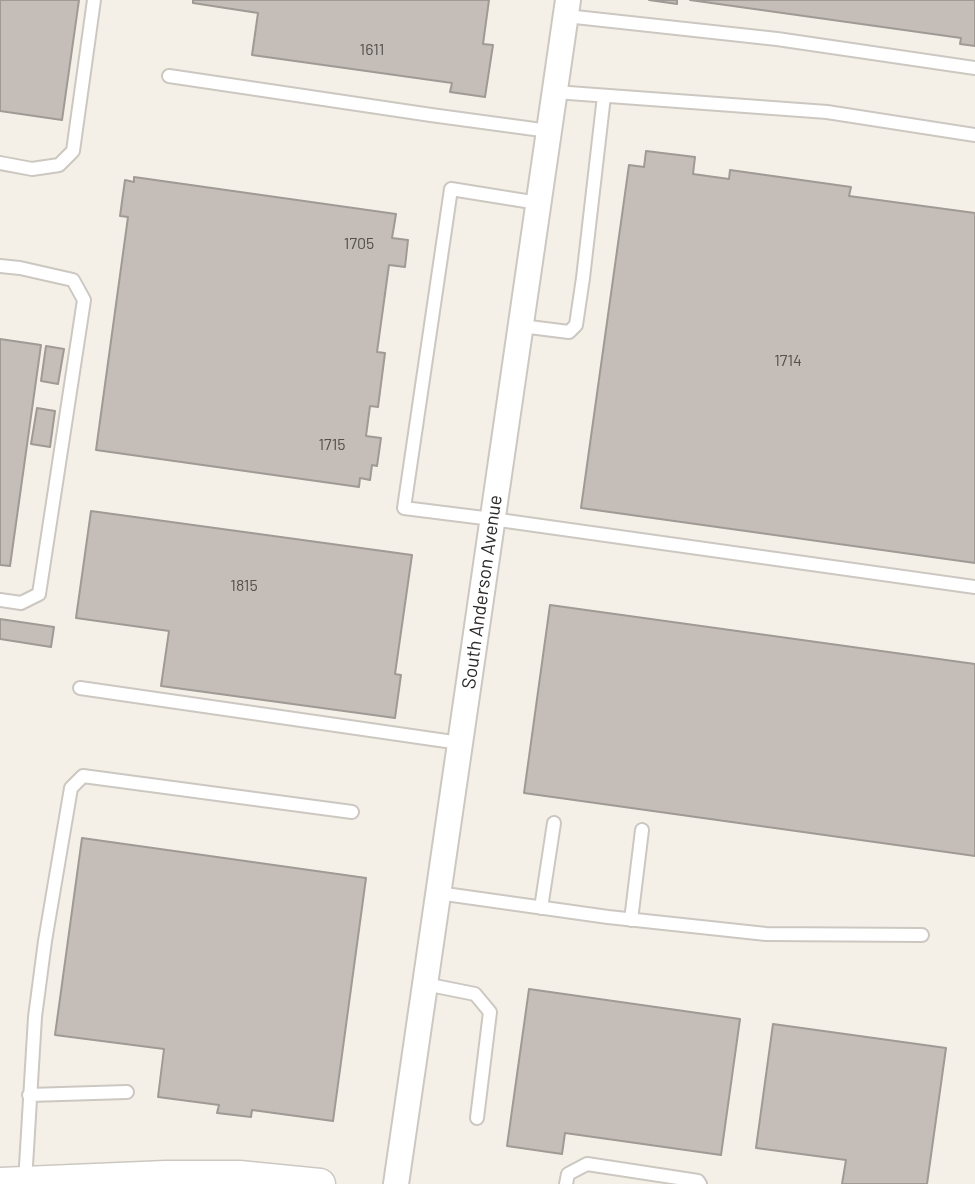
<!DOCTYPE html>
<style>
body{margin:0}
canvas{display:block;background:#f4f0e8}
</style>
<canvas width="975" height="1184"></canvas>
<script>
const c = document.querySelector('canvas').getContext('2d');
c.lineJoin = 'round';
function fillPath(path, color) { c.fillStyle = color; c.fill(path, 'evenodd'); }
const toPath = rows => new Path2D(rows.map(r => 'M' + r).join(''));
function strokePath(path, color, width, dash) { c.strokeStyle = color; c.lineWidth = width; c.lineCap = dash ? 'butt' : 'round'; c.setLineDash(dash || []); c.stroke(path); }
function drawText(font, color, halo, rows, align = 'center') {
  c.font = font + ' Barlow,sans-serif'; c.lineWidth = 5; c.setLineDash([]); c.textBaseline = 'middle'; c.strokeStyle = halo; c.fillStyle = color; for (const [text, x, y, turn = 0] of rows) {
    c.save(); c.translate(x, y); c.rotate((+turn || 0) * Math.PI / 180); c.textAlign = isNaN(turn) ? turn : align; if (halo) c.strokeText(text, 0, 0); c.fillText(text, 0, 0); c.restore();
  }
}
const building = toPath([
 [0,0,79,0,62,120,0,111,0,0],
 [193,0,489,0,483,44,493,45,485,97,450,92,452,83,252,55,258,13,193,3,193,0],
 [649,0,677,0,677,4,649,0],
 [690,0,975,0,975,46,960,44,961,38,690,0],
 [646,151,695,157,693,174,729,179,730,170,851,187,849,196,975,213,975,563,581,508,629,165,644,167,646,151],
 [134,177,396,214,392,238,408,240,405,267,389,265,377,352,385,353,378,407,370,406,366,436,381,438,377,466,372,465,370,480,360,478,359,487,96,450,128,217,120,216,125,180,134,182,134,177],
 [0,339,41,345,10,566,0,565,0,339],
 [46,346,64,349,58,384,41,381,46,346],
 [37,408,55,411,50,447,31,444,37,408],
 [91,511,412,555,395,674,401,675,395,718,161,686,169,631,76,618,91,511],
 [550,605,975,664,975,856,524,793,550,605],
 [0,619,54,627,51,647,0,639,0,619],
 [82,838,366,878,333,1121,252,1110,251,1117,217,1113,219,1105,158,1097,164,1049,55,1035,82,838],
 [529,989,740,1019,721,1155,565,1133,562,1154,507,1146,529,989],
 [773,1024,946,1048,927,1184,842,1184,846,1160,756,1148,773,1024]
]);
fillPath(building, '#c4bdb8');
strokePath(building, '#a09a95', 2);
const service = toPath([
 [566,16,777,39,975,68],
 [169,76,431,115,549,131],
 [555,92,827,112,975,135],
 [0,163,32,169,59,165,73,151,94,0],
 [538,203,451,189,404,508,492,519,975,587],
 [0,266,20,268,73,280,84,300,39,594,21,603,0,600],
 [521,326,569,332,576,325,583,278,604,96],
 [80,688,460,743],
 [438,893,608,917,766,934,922,935],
 [541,908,554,823],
 [631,920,642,830],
 [425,984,475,994,490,1012,477,1118],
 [29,1095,127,1092],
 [25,1182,35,1017,45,941,71,788,83,776,352,812],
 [566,1184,568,1174,587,1164,698,1181,700,1184]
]);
const minor = toPath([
 [396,1184,568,0]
]);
const tertiary = toPath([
 [0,1183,166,1176,239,1176,320,1184]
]);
strokePath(service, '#ccc8c1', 16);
strokePath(minor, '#ccc8c1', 28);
strokePath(tertiary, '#ccc8c1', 33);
strokePath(service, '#fff', 12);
strokePath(minor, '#fff', 24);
strokePath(tertiary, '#fff', 30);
drawText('16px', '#53504d', null, [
 ["1611",372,50],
 ["1705",359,244],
 ["1714",788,361],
 ["1715",332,445],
 ["1815",244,586]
]);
drawText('19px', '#2d2b29', '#fff', [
 ["South Anderson Avenue",482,592,-82]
]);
</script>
